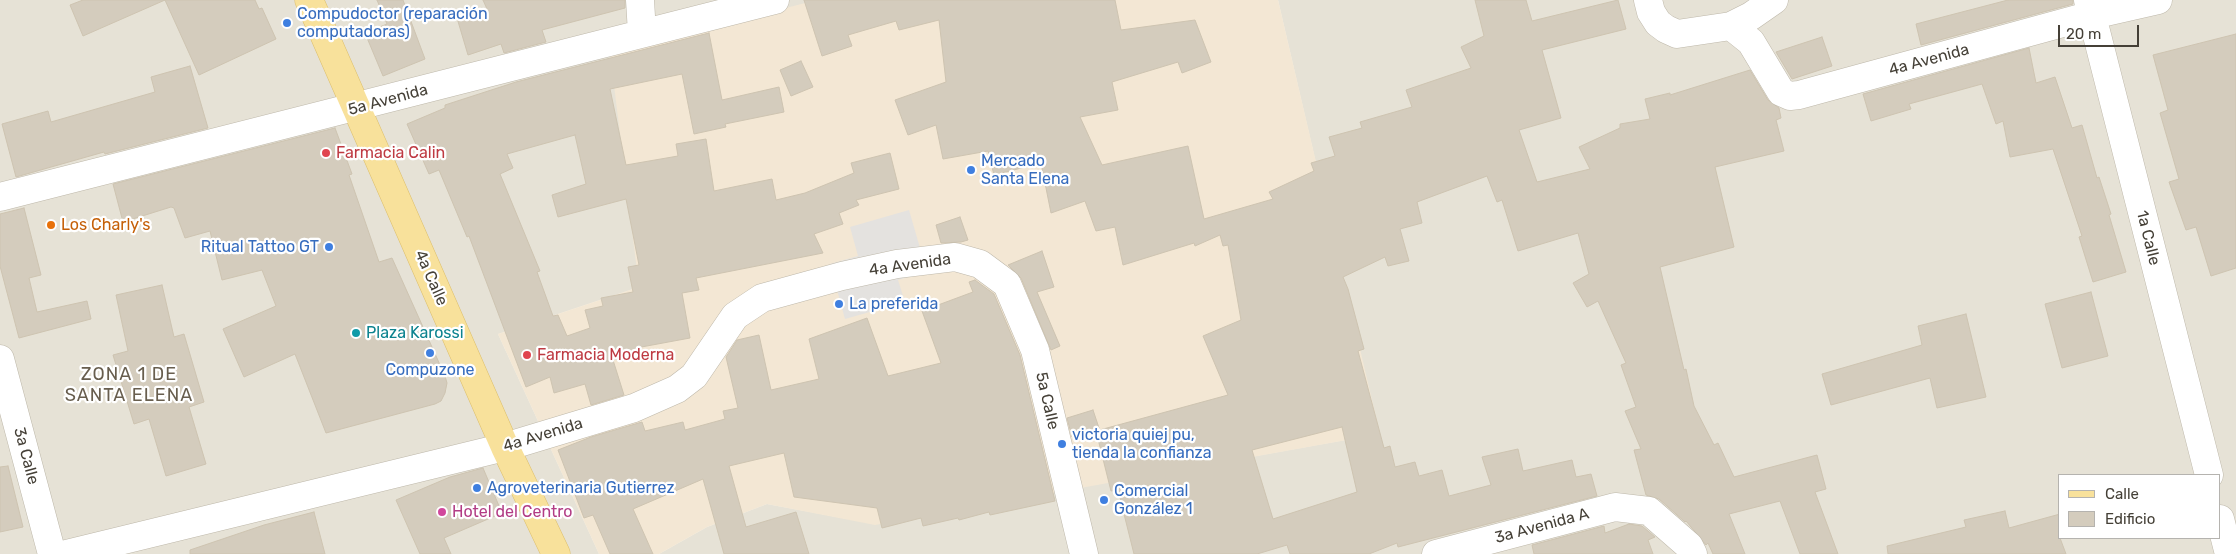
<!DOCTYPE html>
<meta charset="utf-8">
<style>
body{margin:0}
#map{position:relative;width:2236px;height:554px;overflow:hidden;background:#f3f0e7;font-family:Rubik,sans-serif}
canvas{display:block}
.legend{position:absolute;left:2058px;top:474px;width:162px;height:65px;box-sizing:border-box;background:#fff;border:1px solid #b5b3af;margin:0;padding:6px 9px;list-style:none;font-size:15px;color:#454037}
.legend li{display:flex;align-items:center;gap:10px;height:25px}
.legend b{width:25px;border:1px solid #b5b3af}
.scale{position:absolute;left:2058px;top:25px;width:81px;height:22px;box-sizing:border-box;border:2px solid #454037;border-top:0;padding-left:6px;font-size:15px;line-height:18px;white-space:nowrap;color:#454037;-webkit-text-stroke:4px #fff;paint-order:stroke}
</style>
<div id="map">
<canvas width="2236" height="554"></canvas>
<ul class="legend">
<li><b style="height:6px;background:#f8e19b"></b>Calle</li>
<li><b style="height:14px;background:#d4ccbd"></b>Edificio</li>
</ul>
<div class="scale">20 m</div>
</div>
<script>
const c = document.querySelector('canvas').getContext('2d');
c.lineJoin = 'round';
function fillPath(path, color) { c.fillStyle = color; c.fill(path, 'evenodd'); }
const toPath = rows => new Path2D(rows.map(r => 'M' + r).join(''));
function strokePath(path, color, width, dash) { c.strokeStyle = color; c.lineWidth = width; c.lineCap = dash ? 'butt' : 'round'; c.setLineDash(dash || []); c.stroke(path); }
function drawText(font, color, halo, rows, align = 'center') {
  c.font = font + ' Rubik,sans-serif'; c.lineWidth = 4.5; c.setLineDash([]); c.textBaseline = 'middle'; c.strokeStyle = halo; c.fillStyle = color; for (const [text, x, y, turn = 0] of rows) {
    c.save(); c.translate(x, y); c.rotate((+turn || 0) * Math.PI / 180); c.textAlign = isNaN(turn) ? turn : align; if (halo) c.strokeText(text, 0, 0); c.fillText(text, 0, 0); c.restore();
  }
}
fillPath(toPath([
 [0,0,817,0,639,287,498,334,599,554,0,554],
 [1278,0,2236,0,2236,554,659,554,707,527,767,504,875,524,1379,434],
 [2060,475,2220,475,2220,538,2060,538]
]), '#e6e2d6');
fillPath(toPath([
 [817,0,1278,0,1380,434,875,525,767,504,707,527,659,554,599,554,498,334,639,287,610,53]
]), '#f3e7d4');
fillPath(toPath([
 [909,210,927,272,898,280,905,302,845,319,830,264,858,256,850,227]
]), '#e4e2df');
const building = toPath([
 [83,0,255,0,259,9,262,8,276,39,199,75,165,0,83,36,70,5,83,0],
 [377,0,403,0,425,59,383,76,365,33,387,24,377,0],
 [483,0,625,0,625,8,542,30,546,42,504,53,501,44,468,55,457,18,487,9,483,0],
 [804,0,1115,0,1121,30,1195,20,1211,62,1182,73,1178,62,1112,82,1118,110,1080,117,1102,165,1188,146,1204,219,1273,199,1269,192,1314,171,1311,163,1335,156,1329,137,1362,128,1360,122,1412,107,1406,90,1471,68,1461,47,1484,36,1475,0,1526,0,1532,21,1618,0,1626,29,1542,50,1561,118,1519,130,1537,182,1590,169,1579,147,1620,128,1620,124,1650,119,1645,99,1670,93,1670,95,1750,70,1768,100,1779,108,1781,118,1776,120,1784,151,1715,167,1734,247,1660,267,1684,370,1686,369,1694,406,1714,445,1718,443,1734,477,1817,455,1826,489,1815,492,1838,554,1800,554,1780,501,1729,514,1745,554,1713,554,1708,543,1706,545,1686,521,1685,522,1659,499,1646,495,1634,450,1641,449,1625,411,1636,407,1621,365,1626,363,1598,301,1587,307,1573,283,1589,274,1578,233,1518,251,1502,200,1497,202,1487,176,1417,202,1422,223,1400,229,1409,261,1388,266,1385,257,1343,277,1348,289,1364,349,1358,351,1384,448,1390,446,1395,467,1415,462,1419,476,1442,470,1449,496,1491,485,1482,457,1518,449,1523,471,1572,460,1576,477,1591,474,1597,496,1437,537,1398,547,1397,543,1369,554,1290,554,1287,545,1257,554,1134,554,1118,490,1111,491,1096,431,1228,395,1203,336,1241,320,1228,245,1223,246,1220,235,1195,246,1194,243,1123,265,1115,227,1096,231,1085,201,1051,213,1041,163,994,175,988,151,943,159,936,125,908,135,895,100,946,82,939,20,899,30,896,21,848,35,852,46,822,56,804,0],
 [1342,427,1357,492,1273,519,1252,450,1342,427],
 [2008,0,2073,0,2073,4,1921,45,1916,24,2008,0],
 [709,33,722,100,779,87,784,112,725,124,726,127,694,134,682,74,610,89,626,165,678,156,676,144,706,139,714,191,772,179,776,200,805,193,854,173,851,163,890,153,899,189,856,200,859,205,839,213,843,224,814,234,823,253,696,278,699,290,682,293,690,338,636,348,638,355,613,360,624,395,591,405,585,384,554,393,550,377,526,387,469,236,467,237,439,170,429,174,407,124,445,108,445,105,516,82,709,33],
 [575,135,586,184,552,195,558,217,626,199,639,265,628,267,633,292,601,298,603,306,585,310,590,328,567,336,558,315,553,316,537,272,540,271,500,174,513,168,507,154,575,135],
 [2236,34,2236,268,2211,276,2196,227,2186,230,2169,182,2179,179,2160,113,2168,110,2153,55,2236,34],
 [1822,37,1832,66,1792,79,1776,52,1822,37],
 [2029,48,2036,83,2055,77,2072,128,2082,125,2097,178,2099,177,2111,214,2109,215,2126,272,2093,282,2079,237,2082,236,2053,149,2010,157,2003,121,1996,124,1982,84,1909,104,1911,109,1871,121,1863,94,2029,48],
 [801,61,813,87,791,96,780,70,801,61],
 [190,66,208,128,105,154,104,152,16,177,2,124,48,111,51,122,155,92,151,77,190,66],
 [335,128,352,174,349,175,379,262,392,258,445,376,447,383,445,393,441,401,435,404,326,433,295,354,244,377,223,329,276,306,262,270,222,280,210,231,185,238,174,208,171,207,123,222,113,184,335,128],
 [24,208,41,275,29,278,37,312,87,301,91,319,19,338,0,266,0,214,24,208],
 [960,217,968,240,961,242,941,243,936,225,960,217],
 [1042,251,1054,287,1037,292,1060,346,1051,350,1021,278,1008,265,1042,251],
 [975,280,994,294,1020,355,1055,501,990,515,989,512,959,520,958,518,923,526,921,518,882,528,877,508,794,497,784,453,729,466,746,527,796,512,809,554,724,554,703,479,633,509,653,554,610,554,593,515,584,518,558,450,591,437,642,422,645,431,683,422,685,430,725,419,723,411,738,408,726,357,737,340,759,335,771,390,819,379,809,339,867,318,888,376,941,363,922,311,973,292,969,282,975,280],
 [162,285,174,337,184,334,204,402,189,407,206,464,166,476,149,419,134,424,113,355,128,351,116,295,162,285],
 [2091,292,2108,356,2062,368,2045,304,2091,292],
 [1966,314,1986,397,1937,408,1930,378,1831,405,1822,374,1922,345,1918,326,1966,314],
 [1093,410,1099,428,1072,437,1067,418,1093,410],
 [8,466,23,527,0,532,0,467,8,466],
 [483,468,502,513,444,538,451,554,420,554,396,500,450,477,483,468],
 [2005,511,2009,528,2060,514,2060,538,2066,554,1888,554,1887,546,1966,527,1964,520,2005,511],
 [314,512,325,554,190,554,190,550,264,525,314,512],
 [1629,524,1642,526,1655,537,1648,540,1653,554,1534,554,1532,545,1604,526,1605,533,1629,524]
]);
fillPath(building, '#d4ccbd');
strokePath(building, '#cec4b1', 1);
const minor = toPath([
 [640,0,642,33],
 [1648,0,1651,12,1658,23,1666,29,1677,34,1731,26,1751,16,1774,0],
 [2088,0,2209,475],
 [1731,26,1751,42,1781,92,1790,96,1799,95,2092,15,2158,0],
 [0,197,775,0],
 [0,359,52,554],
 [2220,519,2229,554],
 [66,554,505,447,634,408,677,389,694,376,735,316,762,298,842,276,897,264,955,257,980,264,1007,284,1035,350,1084,554],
 [1436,554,1615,507,1649,511,1689,546,1693,554]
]);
const major = toPath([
 [309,0,505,447,556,554]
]);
strokePath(minor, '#beb8aa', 29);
strokePath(major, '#ddbf6b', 29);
strokePath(minor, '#fff', 28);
strokePath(major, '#f8e19b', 28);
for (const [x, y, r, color] of [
 [287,23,5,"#3f7fe0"],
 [326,153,5,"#e0444e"],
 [971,170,5,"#3f7fe0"],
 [51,225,5,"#e8710a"],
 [329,247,5,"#3f7fe0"],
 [839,304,5,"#3f7fe0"],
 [356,333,5,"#0f9aa8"],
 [430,353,5,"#3f7fe0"],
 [527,355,5,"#e0444e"],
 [1062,444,5,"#3f7fe0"],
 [477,488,5,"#3f7fe0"],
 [1104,500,5,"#3f7fe0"],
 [442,512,5,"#d1479c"]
]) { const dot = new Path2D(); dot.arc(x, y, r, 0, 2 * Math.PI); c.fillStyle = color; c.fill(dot); strokePath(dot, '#fff', 2); }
drawText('16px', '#366cbe', '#fff', [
 ["Compudoctor (reparación",297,14],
 ["computadoras)",297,32],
 ["Mercado",981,161],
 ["Santa Elena",981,179],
 ["Ritual Tattoo GT",319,247,"right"],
 ["La preferida",849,304],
 ["Compuzone",430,370,"center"],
 ["victoria quiej pu,",1072,435],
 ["tienda la confianza",1072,453],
 ["Agroveterinaria Gutierrez",487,488],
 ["Comercial",1114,491],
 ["González 1",1114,509]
], 'left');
drawText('16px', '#454037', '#fff', [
 ["4a Avenida",1929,60,-15],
 ["5a Avenida",388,100,-15],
 ["1a Calle",2148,238,76],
 ["4a Avenida",910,265,-8],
 ["4a Calle",431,278,66],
 ["5a Calle",1047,401,77],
 ["4a Avenida",543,435,-17],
 ["3a Calle",26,456,75],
 ["3a Avenida A",1542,526,-15]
]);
drawText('16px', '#be3a42', '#fff', [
 ["Farmacia Calin",336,153],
 ["Farmacia Moderna",537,355]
], 'left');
drawText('16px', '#c56008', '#fff', [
 ["Los Charly's",61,225]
], 'left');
drawText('16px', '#0d838f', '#fff', [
 ["Plaza Karossi",366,333]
], 'left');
drawText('16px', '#b23c85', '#fff', [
 ["Hotel del Centro",452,512]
], 'left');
c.letterSpacing = '1px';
drawText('18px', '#685e4e', '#fff', [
 ["ZONA 1 DE",129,375],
 ["SANTA ELENA",129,396]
]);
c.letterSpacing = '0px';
</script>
